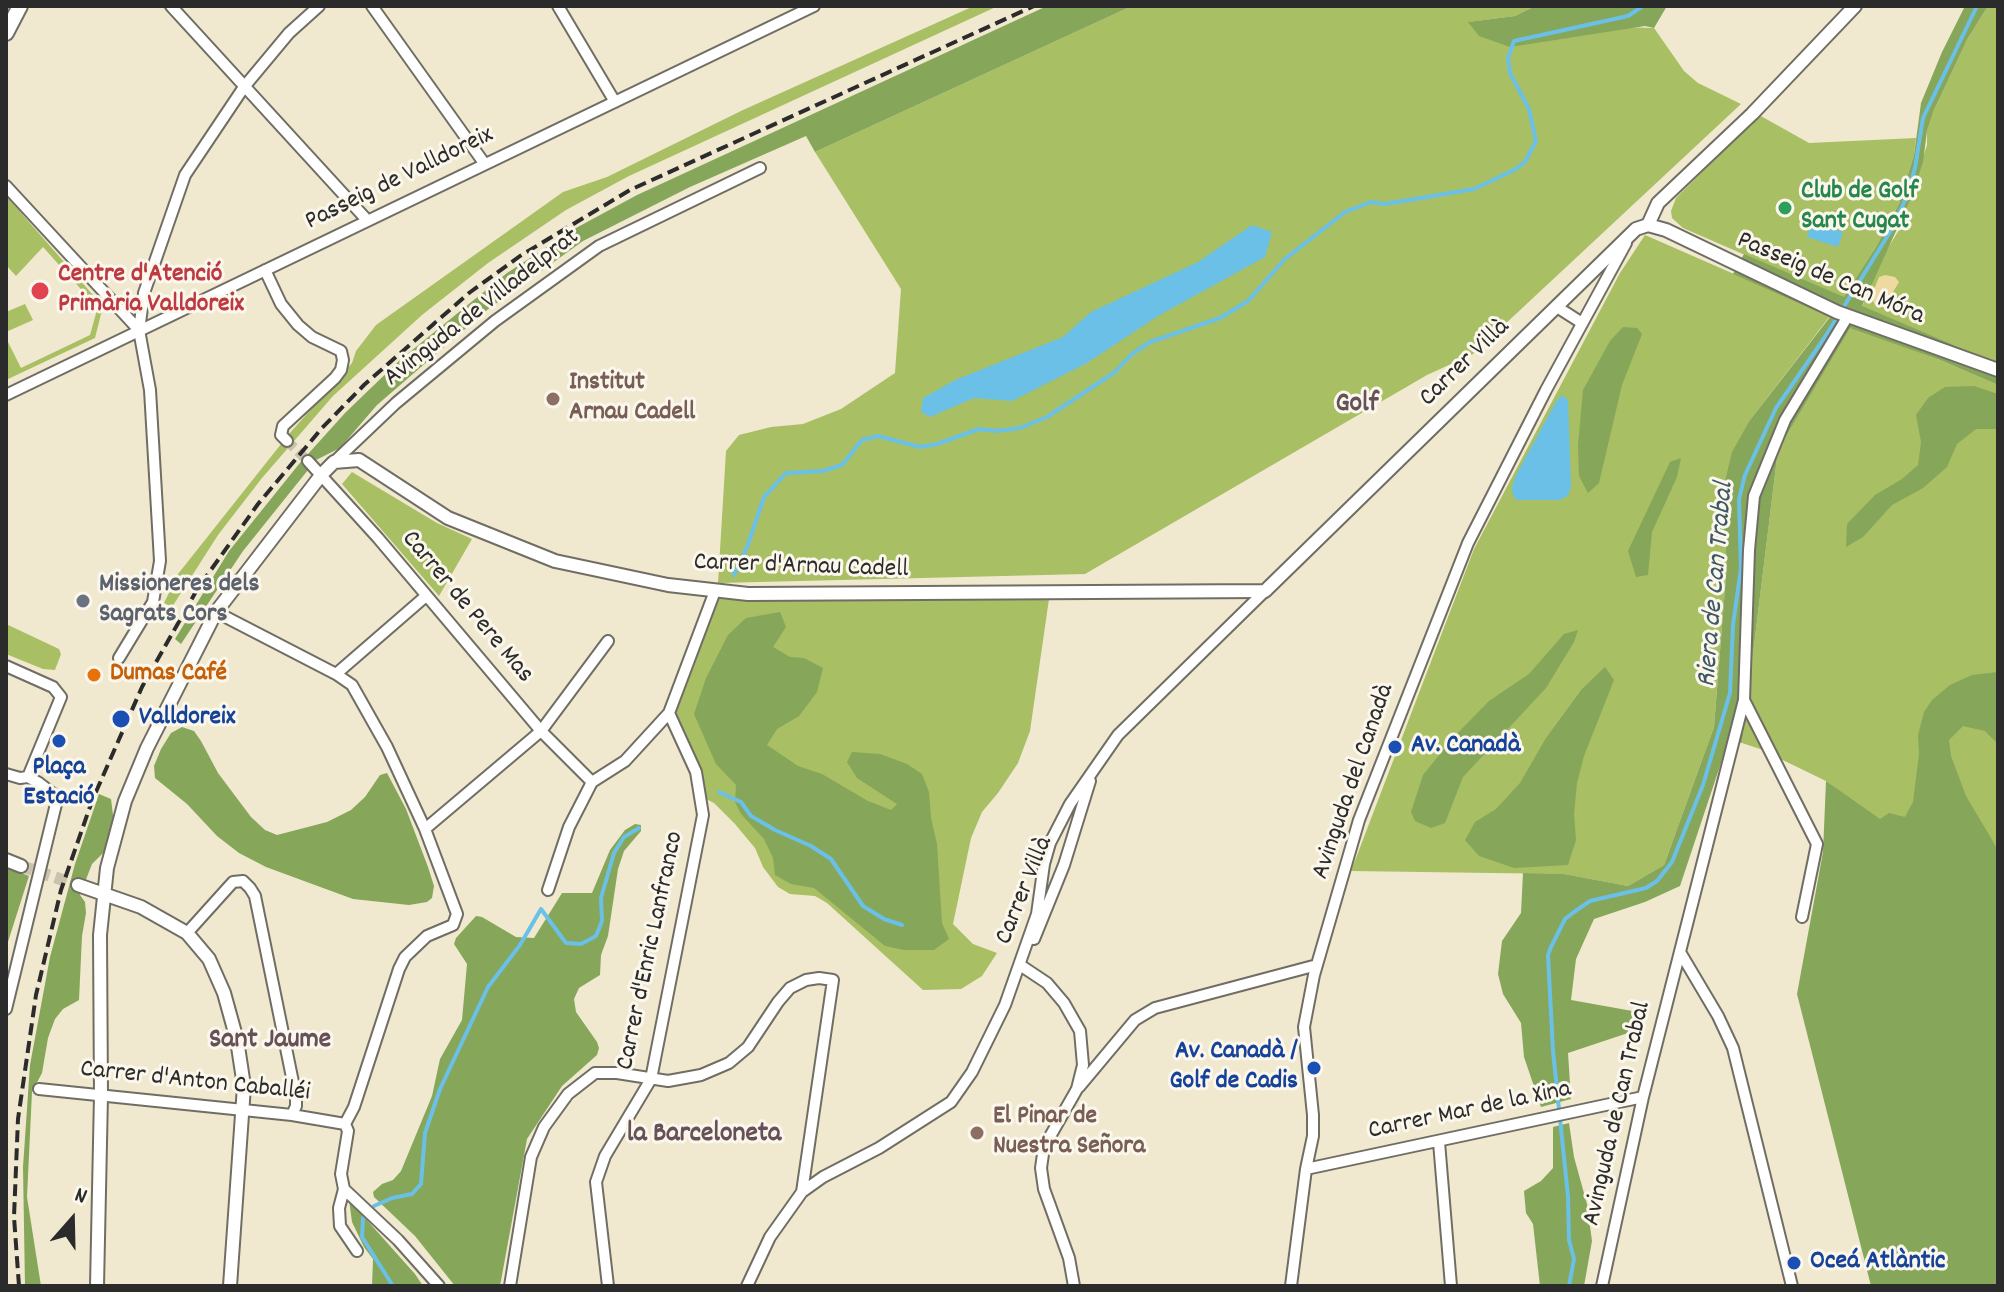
<!DOCTYPE html>
<meta charset="utf-8">
<style>
body{margin:0}
#map{position:relative;width:2004px;height:1292px;overflow:hidden;background:#f0e9cf;font-family:Dekko,sans-serif}
canvas{display:block}
.frame{position:absolute;inset:0;border:8px solid #2b2b2b;pointer-events:none}
.north{position:absolute;left:32px;top:1180px;width:80px;height:80px;-webkit-text-stroke:6px #fbf7ec;paint-order:stroke;rotate:20deg;font-size:22px;font-weight:700;line-height:32px;text-align:center;color:#2b2b2b}
.north::after{content:'';display:block;margin:auto;width:28px;height:36px;background:#2b2b2b;clip-path:polygon(50% 0,100% 100%,50% 72%,0 100%)}
</style>
<div id="map">
<canvas width="2004" height="1292"></canvas>
<div class="frame"></div>
<div class="north">N</div>
</div>
<script>
const c = document.querySelector('canvas').getContext('2d');
c.lineJoin = 'round';
function fillPath(path, color) { c.fillStyle = color; c.fill(path, 'evenodd'); }
const toPath = rows => new Path2D(rows.map(r => 'M' + r).join(''));
function strokePath(path, color, width, dash) { c.strokeStyle = color; c.lineWidth = width; c.lineCap = dash ? 'butt' : 'round'; c.setLineDash(dash || []); c.stroke(path); }
function drawText(font, color, halo, rows, align = 'center') {
  c.font = font + ' Dekko,sans-serif'; c.lineWidth = 6; c.setLineDash([]); c.textBaseline = 'middle'; c.strokeStyle = halo; c.fillStyle = color; for (const [text, x, y, turn = 0] of rows) {
    c.save(); c.translate(x, y); c.rotate((+turn || 0) * Math.PI / 180); c.textAlign = isNaN(turn) ? turn : align; if (halo) c.strokeText(text, 0, 0); c.fillText(text, 0, 0); c.restore();
  }
}
fillPath(toPath([
 [974,6,998,6,629,176,566,210,488,263,422,315,333,396,262,478,218,535,172,607,164,603,178,574,289,434,352,363,356,351,376,325,563,192,607,177,743,110],
 [1132,6,1535,6,1515,16,1469,22,1654,28,1684,71,1698,83,1741,104,1473,354,1427,375,1085,574,718,583,726,451,739,435,771,427,803,424,841,409,895,373,901,289,815,152],
 [1988,6,1998,6,1998,361,1991,361,1862,307,1883,256,1899,230,1927,145,1927,131,1934,110,1968,38],
 [1759,115,1809,143,1916,138,1914,155,1899,204,1876,247,1844,298,1683,228,1672,218,1671,211,1676,198],
 [6,196,15,206,93,295,88,297,43,247,16,276,6,265],
 [1645,235,1830,316,1750,420,1721,498,1727,563,1714,727,1664,865,1628,886,1563,874,1351,871,1474,549,1620,273],
 [25,304,33,320,6,332,6,312],
 [103,306,95,338,6,380,6,338,21,368,90,335,97,310],
 [1850,327,1940,360,1998,385,1998,910,1826,781,1760,749,1742,743,1778,450],
 [352,472,437,523,472,539,439,596,342,484],
 [715,591,1050,592,1030,731,1018,763,998,793,982,812,971,838,953,924,973,944,997,953,982,976,961,989,923,990,827,903,815,896,790,894,778,887,763,867,755,848,735,824,714,803,700,796,669,713],
 [6,624,59,649,61,654,55,670,43,669,6,654]
]), '#a8bf64');
fillPath(toPath([
 [1047,6,1132,6,815,152,806,136,690,187,583,241,487,310,377,405,340,448,316,460,243,551,181,644,175,639,229,551,299,464,345,413,400,360,507,273,576,228,637,195],
 [1535,6,1667,6,1654,28,1645,26,1510,47,1479,36,1468,22,1515,16],
 [1965,6,1988,6,1968,38,1934,110,1927,131,1923,162,1911,198,1862,306,1991,361,1998,361,1998,385,1940,360,1850,328,1778,450,1742,743,1729,739,1680,886,1645,902,1594,919,1576,959,1571,1000,1638,1012,1640,1029,1568,1053,1571,1099,1541,1107,1524,1057,1521,1023,1503,994,1498,974,1502,941,1521,913,1523,873,1564,874,1628,886,1664,865,1714,727,1727,563,1721,498,1732,452,1750,420,1830,317,1733,274,1744,254,1844,297,1876,247,1899,204,1914,155,1921,103,1942,52],
 [1623,327,1637,328,1642,334,1622,385,1599,483,1588,493,1579,476,1578,445,1583,390,1610,341],
 [1974,386,1998,394,1998,429,1976,429,1957,444,1947,467,1923,488,1892,505,1863,537,1846,547,1847,524,1875,495,1902,479,1918,465,1921,442,1916,415,1928,398,1945,387],
 [1681,458,1677,477,1652,532,1648,575,1636,577,1628,551,1670,462],
 [780,612,786,627,773,647,790,657,804,658,823,668,817,692,799,716,777,729,767,745,798,766,822,774,868,801,891,810,897,804,857,778,847,762,852,752,880,754,907,764,922,774,929,792,931,818,937,844,942,923,949,939,934,950,904,950,885,946,814,888,791,884,775,875,773,858,764,839,741,814,735,802,736,785,716,764,694,714,706,678,728,635,746,618],
 [1578,630,1574,642,1546,688,1463,777,1445,823,1431,828,1415,821,1411,812,1423,775,1453,738,1489,701,1529,674,1564,634],
 [1605,667,1614,680,1584,756,1577,783,1574,814,1576,840,1568,865,1514,868,1479,856,1465,840,1475,822,1496,809,1520,783,1546,738,1582,689],
 [1998,672,1998,744,1985,731,1963,726,1949,740,1951,756,1966,796,1998,850,1998,1286,1871,1286,1797,994,1823,852,1826,781,1880,819,1889,813,1905,817,1913,802,1919,754,1918,735,1924,712,1932,700,1950,685,1972,675],
 [182,727,194,731,201,741,218,773,251,817,265,830,277,835,327,822,351,810,365,797,380,775,387,773,406,809,428,867,434,886,432,898,427,902,409,905,353,899,266,867,239,853,217,836,187,804,155,778,154,766,161,749,171,733],
 [99,794,111,799,114,823,105,851,92,864,80,895,85,902,86,913,82,936,79,1000,63,1009,55,1019,48,1038,42,1073,32,1092,27,1197,41,1286,25,1286,23,1167,30,1065,50,957,75,864],
 [635,824,641,825,641,831,624,851,618,869,608,936,601,955,600,975,579,988,574,999,576,1012,597,1042,599,1048,597,1055,562,1086,527,1139,500,1286,455,1286,415,1236,374,1197,373,1192,382,1184,393,1180,401,1171,432,1096,440,1059,462,1020,467,964,454,944,456,938,476,916,482,917,516,937,534,938,562,893,592,893,610,850,625,830],
 [6,867,29,876,6,948],
 [1569,1123,1574,1157,1587,1204,1592,1241,1584,1286,1540,1286,1533,1224,1526,1213,1524,1191,1541,1181,1553,1168,1553,1127],
 [349,1200,415,1274,423,1286,372,1286,373,1259,364,1247,352,1222]
]), '#86a65a');
fillPath(toPath([
 [1885,275,1895,277,1899,282,1886,304,1875,305,1871,297,1879,277]
]), '#eeda9e');
fillPath(toPath([
 [1812,222,1843,232,1838,247,1807,237],
 [1252,225,1272,232,1265,257,1158,316,1087,363,1012,401,974,398,930,417,921,412,923,398,955,380,1063,337,1091,312,1198,262],
 [1562,395,1568,400,1571,486,1568,496,1559,500,1517,500,1513,496,1512,488,1515,477,1557,400]
]), '#6bc0e8');
strokePath(toPath([
 [734,575,747,547,764,497,786,473,823,471,842,465,862,440,878,436,920,447,937,444,979,429,997,431,1020,428,1047,417,1115,372,1132,354,1150,342,1220,318,1248,301,1285,259,1345,212,1371,202,1385,204,1474,189,1514,170,1525,162,1536,141,1529,109,1510,73,1508,58,1514,41,1628,16,1643,6],
 [719,792,741,802,751,816,775,830,811,846,831,859,863,906,884,919,902,925],
 [374,1206,392,1198,412,1194,421,1184,425,1133,440,1089,488,987,520,945,541,909,566,943,581,944,596,936,602,921,601,898,614,853,624,837,639,828],
 [363,1218,362,1237,393,1286],
 [1569,1286,1574,1259,1569,1240,1568,1196,1553,1051,1548,955,1551,947,1565,919,1574,912,1590,901,1646,888,1657,881,1672,862,1703,785,1730,693,1733,625,1741,568,1739,499,1745,475,1776,408,1825,337,1890,232,1907,196,1915,168,1923,118,1977,6]
]), '#6bc0e8', 4);
strokePath(toPath([
 [287,441,308,461]
]), '#c9c3ae', 10, [10, 5]);
strokePath(toPath([
 [21,866,78,885]
]), '#c9c3ae', 12, [12, 6]);
const minor = toPath([
 [171,6,367,220],
 [372,6,484,163],
 [558,6,615,102],
 [6,186,139,330],
 [265,270,281,304,298,325,312,337,341,351,343,360,341,370,335,378,283,426,281,435,287,441],
 [1557,307,1582,323],
 [6,395,814,6],
 [308,461,378,538,541,731,592,782],
 [334,462,396,403,495,321,599,246,760,168],
 [216,612,336,674,352,685,387,747,425,829,457,914,453,925,427,936,405,957,399,969,354,1107,345,1124],
 [119,658,153,602,160,561,150,390,139,330,144,293,185,175,244,87,289,33,319,6],
 [6,666,53,687,61,697,28,777],
 [336,674,426,596],
 [1744,700,1817,844,1802,917],
 [6,774,20,778,28,777,39,783,52,793,56,804,6,1009],
 [425,829,541,731,608,641],
 [548,890,569,827,592,782,625,761,669,713,715,591],
 [187,933,233,882,243,881,250,888,255,896,296,1097,296,1106,292,1115],
 [1034,939,1064,865,1090,781],
 [1680,952,1718,1016,1733,1048,1792,1286],
 [1020,965,1047,983,1064,1003,1080,1031,1083,1065,1077,1089,1044,1147,1041,1168,1044,1189,1069,1258,1074,1286],
 [1079,1087,1135,1020,1155,1008,1317,965],
 [39,1089,292,1115,345,1124],
 [345,1124,348,1131,341,1174,344,1189,398,1240,439,1286],
 [1439,1142,1451,1286],
 [1306,1169,1643,1097],
 [344,1189,339,1208,340,1226,357,1251],
 [510,1286,531,1157,544,1127,568,1094,595,1073,617,1073,668,1081,701,1075,729,1063,748,1047,778,1002,790,988,806,980,819,978,833,980,802,1192],
 [608,1286,596,1182,605,1156,651,1079,703,815,696,772,669,713],
 [747,1286,770,1237,802,1192,823,1177,879,1148,951,1102,972,1072,1005,1005,1037,914,1044,864,1050,843,1070,804,1118,735,1265,591],
 [1291,1286,1306,1169,1313,1136,1313,1115,1304,1027,1314,975,1359,820,1468,543,1546,390,1626,243],
 [1602,1286,1643,1097,1744,700,1749,550,1754,496,1785,420,1848,316]
]);
const tertiary = toPath([
 [1648,225,1666,230,1837,312,1998,370],
 [6,860,21,866],
 [78,885,141,907,187,933,209,959,224,993,237,1040,244,1086,230,1286],
 [97,1286,101,1095,100,935,107,868,125,801,147,748,216,612,322,474,334,462,359,460,448,518,555,561,668,585,748,594,1265,591,1636,229,1648,225,1658,203,1752,114,1855,6]
]);
const secondary = toPath([
 [6,33,20,6]
]);
strokePath(minor, '#706e64', 14);
strokePath(tertiary, '#706e64', 16);
strokePath(secondary, '#706e64', 18);
strokePath(minor, '#fff', 10);
strokePath(tertiary, '#fff', 12);
strokePath(secondary, '#fff', 14);
strokePath(toPath([
 [19,1286,14,1217,18,1119,36,995,61,890,92,801,142,687,198,588,258,504,322,428,364,385,469,293,520,256,630,190,1034,6]
]), '#2b2b2b', 4, [12, 6]);
for (const [x, y, r, color] of [
 [1785,208,8,"#2e9e5b"],
 [40,291,10,"#e0444e"],
 [553,399,8,"#8d6e63"],
 [83,601,8,"#6b7280"],
 [94,675,8,"#e8710a"],
 [121,719,10,"#1a4fb4"],
 [59,741,8,"#1a4fb4"],
 [1395,747,8,"#1a4fb4"],
 [1314,1068,8,"#1a4fb4"],
 [977,1133,8,"#8d6e63"],
 [1794,1263,8,"#1a4fb4"]
]) { const dot = new Path2D(); dot.arc(x, y, r, 0, 2 * Math.PI); c.fillStyle = color; c.fill(dot); strokePath(dot, '#fbf7ec', 3); }
drawText('26px', '#2b2b2b', '#fbf7ec', [
 ["Passeig de Valldoreix",400,180,-26],
 ["Passeig de Can Móra",1830,280,23],
 ["Avinguda de Villadelprat",483,309,-38],
 ["Carrer Villà",1466,364,-44],
 ["Carrer d'Arnau Cadell",801,568,2],
 ["Carrer de Pere Mas",466,608,50],
 ["Avinguda del Canadà",1355,782,-71],
 ["Carrer Villà",1026,891,-68],
 ["Carrer d'Enric Lanfranco",652,951,-78],
 ["Carrer d'Anton Caballéi",195,1083,6],
 ["Carrer Mar de la Xina",1470,1112,-12],
 ["Avinguda de Can Trabal",1619,1114,-77]
]);
drawText('bold 26px', '#27864d', '#fbf7ec', [
 ["Club de Golf",1801,193],
 ["Sant Cugat",1801,223]
], 'left');
drawText('bold 26px', '#be3a42', '#fbf7ec', [
 ["Centre d'Atenció",58,276],
 ["Primària Valldoreix",58,306]
], 'left');
drawText('bold 26px', '#785e54', '#fbf7ec', [
 ["Institut",569,384],
 ["Arnau Cadell",569,414],
 ["El Pinar de",993,1118],
 ["Nuestra Señora",993,1148]
], 'left');
drawText('bold 26px', '#5b616d', '#fbf7ec', [
 ["Missioneres dels",99,586],
 ["Sagrats Cors",99,616]
], 'left');
drawText('bold 26px', '#c56008', '#fbf7ec', [
 ["Dumas Café",110,675]
], 'left');
drawText('bold 26px', '#164399', '#fbf7ec', [
 ["Valldoreix",139,719],
 ["Av. Canadà",1411,747],
 ["Plaça",59,769,"center"],
 ["Estació",59,799,"center"],
 ["Av. Canadà /",1298,1053,"right"],
 ["Golf de Cadis",1298,1083,"right"],
 ["Oceá Atlàntic",1810,1263]
], 'left');
drawText('bold 28px', '#665158', '#fbf7ec', [
 ["Golf",1357,406],
 ["Sant Jaume",270,1042],
 ["la Barceloneta",704,1136]
]);
drawText('italic 28px', '#3e5864', '#fbf7ec', [
 ["Riera de Can Trabal",1718,585,-85]
]);
</script>
